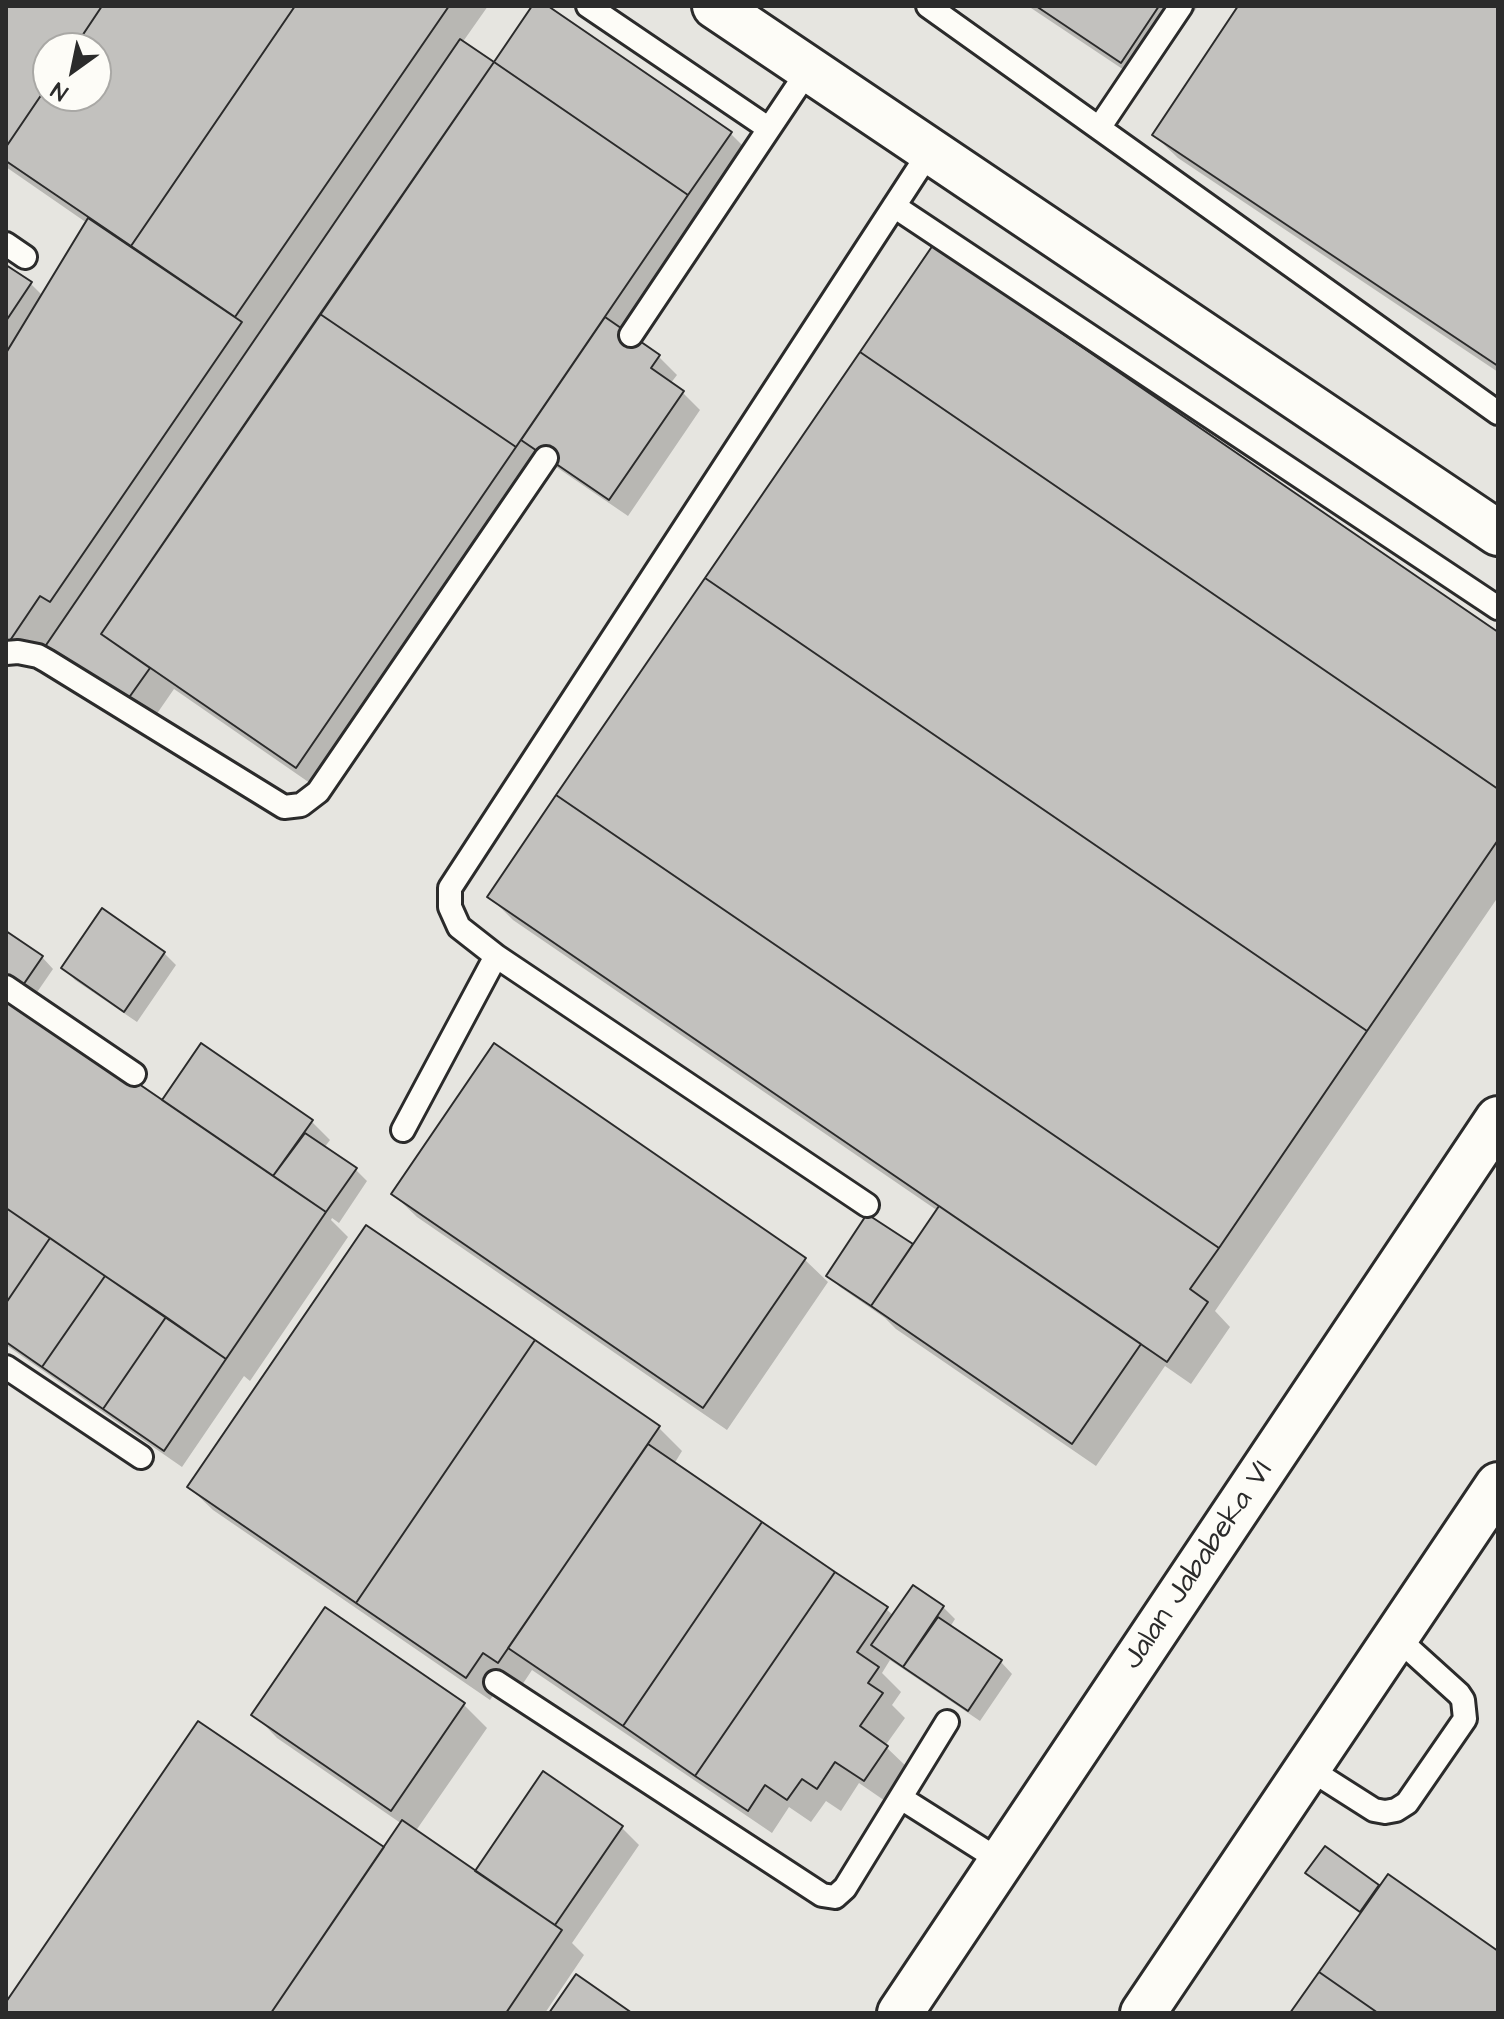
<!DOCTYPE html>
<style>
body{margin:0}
#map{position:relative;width:1504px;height:2019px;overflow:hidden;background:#f5f4ef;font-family:"Architects Daughter",sans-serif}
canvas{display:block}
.frame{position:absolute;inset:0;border:8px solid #2b2b2b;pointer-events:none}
.north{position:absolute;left:32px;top:32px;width:80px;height:80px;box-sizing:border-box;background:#fdfcf7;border:2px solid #a9a8a5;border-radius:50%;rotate:213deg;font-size:22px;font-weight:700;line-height:32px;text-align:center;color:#2b2b2b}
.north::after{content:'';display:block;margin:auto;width:28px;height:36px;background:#2b2b2b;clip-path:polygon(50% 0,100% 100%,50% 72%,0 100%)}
</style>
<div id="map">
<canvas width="1504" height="2019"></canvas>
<div class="frame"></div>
<div class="north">N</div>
</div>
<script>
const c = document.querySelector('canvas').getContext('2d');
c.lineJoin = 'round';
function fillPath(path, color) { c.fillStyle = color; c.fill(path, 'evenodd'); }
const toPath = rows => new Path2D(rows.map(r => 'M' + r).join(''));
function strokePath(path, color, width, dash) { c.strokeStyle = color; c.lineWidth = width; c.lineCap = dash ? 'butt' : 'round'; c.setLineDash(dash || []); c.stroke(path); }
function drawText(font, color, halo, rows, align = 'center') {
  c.font = font + ' "Architects Daughter",sans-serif'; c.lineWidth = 7; c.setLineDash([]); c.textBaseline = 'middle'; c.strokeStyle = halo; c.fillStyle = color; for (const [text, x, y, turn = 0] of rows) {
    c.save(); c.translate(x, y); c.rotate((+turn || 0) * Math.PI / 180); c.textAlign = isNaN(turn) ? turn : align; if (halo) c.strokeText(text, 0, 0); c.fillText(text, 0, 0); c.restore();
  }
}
fillPath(toPath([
 [6,6,1498,6,1498,2013,6,2013],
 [48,48,96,48,96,96,48,96]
]), '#e6e5e0');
fillPath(toPath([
 [6,6,488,6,462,43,494,64,534,6,544,6,731,134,754,157,630,337,659,357,677,375,670,384,683,393,700,410,628,516,546,460,320,790,174,689,147,728,43,649,31,667,6,650,6,267,30,283,43,296,87,223,6,167],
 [48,48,96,48,96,96,48,96],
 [1028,6,1198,6,1145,84],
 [1240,6,1498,6,1498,372,1178,158,1154,135],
 [1498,634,1498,897,1215,1311,1230,1327,1191,1384,1165,1366,1096,1466,896,1329,885,1318,840,1287,828,1275,868,1216,913,1248,938,1211,513,920,489,896],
 [6,933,42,957,53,969,31,1001,6,984],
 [164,953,176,965,137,1022,75,980,64,968],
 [6,996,170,1108,202,1046,312,1122,330,1140,324,1148,356,1170,367,1181,339,1223,332,1218,331,1220,348,1237,250,1381,244,1376,182,1467,6,1345],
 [393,1194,804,1259,828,1282,727,1430,417,1217],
 [367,1228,659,1428,682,1451,674,1464,886,1609,894,1616,913,1587,943,1607,955,1619,950,1627,1001,1662,1012,1674,980,1721,890,1660,882,1673,901,1692,892,1705,905,1718,885,1746,910,1770,888,1803,859,1783,841,1811,826,1801,811,1822,789,1807,772,1833,532,1670,522,1685,507,1675,490,1700,213,1510,189,1487],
 [463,1704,487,1728,415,1832,475,1873,621,1827,639,1845,572,1943,584,1955,545,2013,6,2013,6,2005,384,1850,402,1824,277,1738,254,1714],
 [1325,1849,1380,1888,1498,1953,1498,2013,1292,2013,1361,1914,1320,1885,1308,1873]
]), '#0003');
const building = toPath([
 [6,6,102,6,74,48,48,48,48,85,6,147,6,6],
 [102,6,295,6,131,246,6,161,6,147,48,85,48,96,96,96,96,48,74,48,102,6],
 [295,6,449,6,235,317,131,246,295,6],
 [532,6,548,6,732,132,688,195,494,62,532,6],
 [1036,6,1159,6,1121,63,1036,6],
 [1238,6,1498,6,1498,366,1152,135,1238,6],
 [460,39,494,62,101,634,150,668,123,706,42,651,460,39],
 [494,62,688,195,516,447,320,314,494,62],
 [88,218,242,322,50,602,40,596,7,645,6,353,88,218],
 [933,245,1498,632,1498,789,860,352,933,245],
 [6,265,32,282,6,321,6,265],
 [320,314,516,447,296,768,101,634,320,314],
 [605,317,660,355,651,368,684,391,609,500,521,440,605,317],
 [860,352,1498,789,1498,840,1367,1031,705,578,860,352],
 [705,578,1367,1031,1219,1248,556,795,705,578],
 [556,795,1219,1248,1190,1289,1208,1302,1167,1362,487,897,556,795],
 [102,908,165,952,124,1012,61,968,102,908],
 [6,931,43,956,19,991,6,982,6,931],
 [6,993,326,1212,226,1359,6,1208,6,993],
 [201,1043,313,1120,273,1176,162,1100,201,1043],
 [494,1043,806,1258,703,1408,391,1194,494,1043],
 [305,1133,357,1168,326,1212,273,1176,305,1133],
 [939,1206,1141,1344,1072,1444,871,1306,939,1206],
 [6,1208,50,1238,6,1303,6,1208],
 [867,1214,913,1244,871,1306,826,1276,867,1214],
 [366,1225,535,1340,356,1603,187,1487,366,1225],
 [50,1238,105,1276,42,1367,6,1342,6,1303,50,1238],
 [105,1276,166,1317,103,1409,42,1367,105,1276],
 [166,1317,226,1359,164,1451,103,1409,166,1317],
 [535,1340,660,1426,498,1663,483,1653,466,1678,356,1603,535,1340],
 [648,1444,762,1522,623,1726,508,1648,648,1444],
 [762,1522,835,1572,695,1776,623,1726,762,1522],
 [835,1572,888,1607,857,1652,879,1667,868,1683,883,1693,860,1726,888,1746,864,1781,835,1762,817,1789,802,1779,787,1800,765,1785,748,1811,695,1776,835,1572],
 [913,1585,944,1606,903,1667,871,1645,913,1585],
 [325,1607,465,1703,391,1811,251,1715,325,1607],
 [938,1617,1002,1660,968,1711,903,1667,938,1617],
 [198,1721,384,1847,271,2013,6,2013,6,2002,198,1721],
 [543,1771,623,1826,555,1925,475,1871,543,1771],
 [402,1820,562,1930,506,2013,271,2013,402,1820],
 [1325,1846,1379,1885,1360,1912,1305,1873,1325,1846],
 [1388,1874,1498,1951,1498,2013,1378,2013,1319,1972,1388,1874],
 [1319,1972,1378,2013,1290,2013,1319,1972],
 [576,1974,632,2013,549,2013,576,1974]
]);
fillPath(building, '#c2c1be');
strokePath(building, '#2b2b2b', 2);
const lane = toPath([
 [588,6,768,128],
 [928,6,1498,413],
 [1099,128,1181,6],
 [894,206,1498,608],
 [6,244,25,257],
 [631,335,809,69],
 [6,653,18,652,38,656,47,661,284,807,301,805,318,792,546,458],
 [496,956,867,1205],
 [6,987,134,1074],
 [403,1130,496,956,459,927,450,907,450,888,930,151],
 [6,1367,141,1457],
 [496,1682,822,1895,835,1897,845,1888,947,1722],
 [1308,1768,1374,1810,1385,1812,1396,1810,1407,1803,1465,1719,1463,1700,1459,1694,1396,1637],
 [901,1798,1002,1862]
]);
const street = toPath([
 [715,6,1498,533]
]);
const secondary = toPath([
 [900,2013,1498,1119],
 [1143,2013,1498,1485]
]);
strokePath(lane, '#2b2b2b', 28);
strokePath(street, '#2b2b2b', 50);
strokePath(secondary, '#2b2b2b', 50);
strokePath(lane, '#fdfcf7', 22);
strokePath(street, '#fdfcf7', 44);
strokePath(secondary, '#fdfcf7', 44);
drawText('30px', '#2b2b2b', '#fdfcf7', [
 ["Jalan Jababeka VI",1199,1566,-56]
]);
</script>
